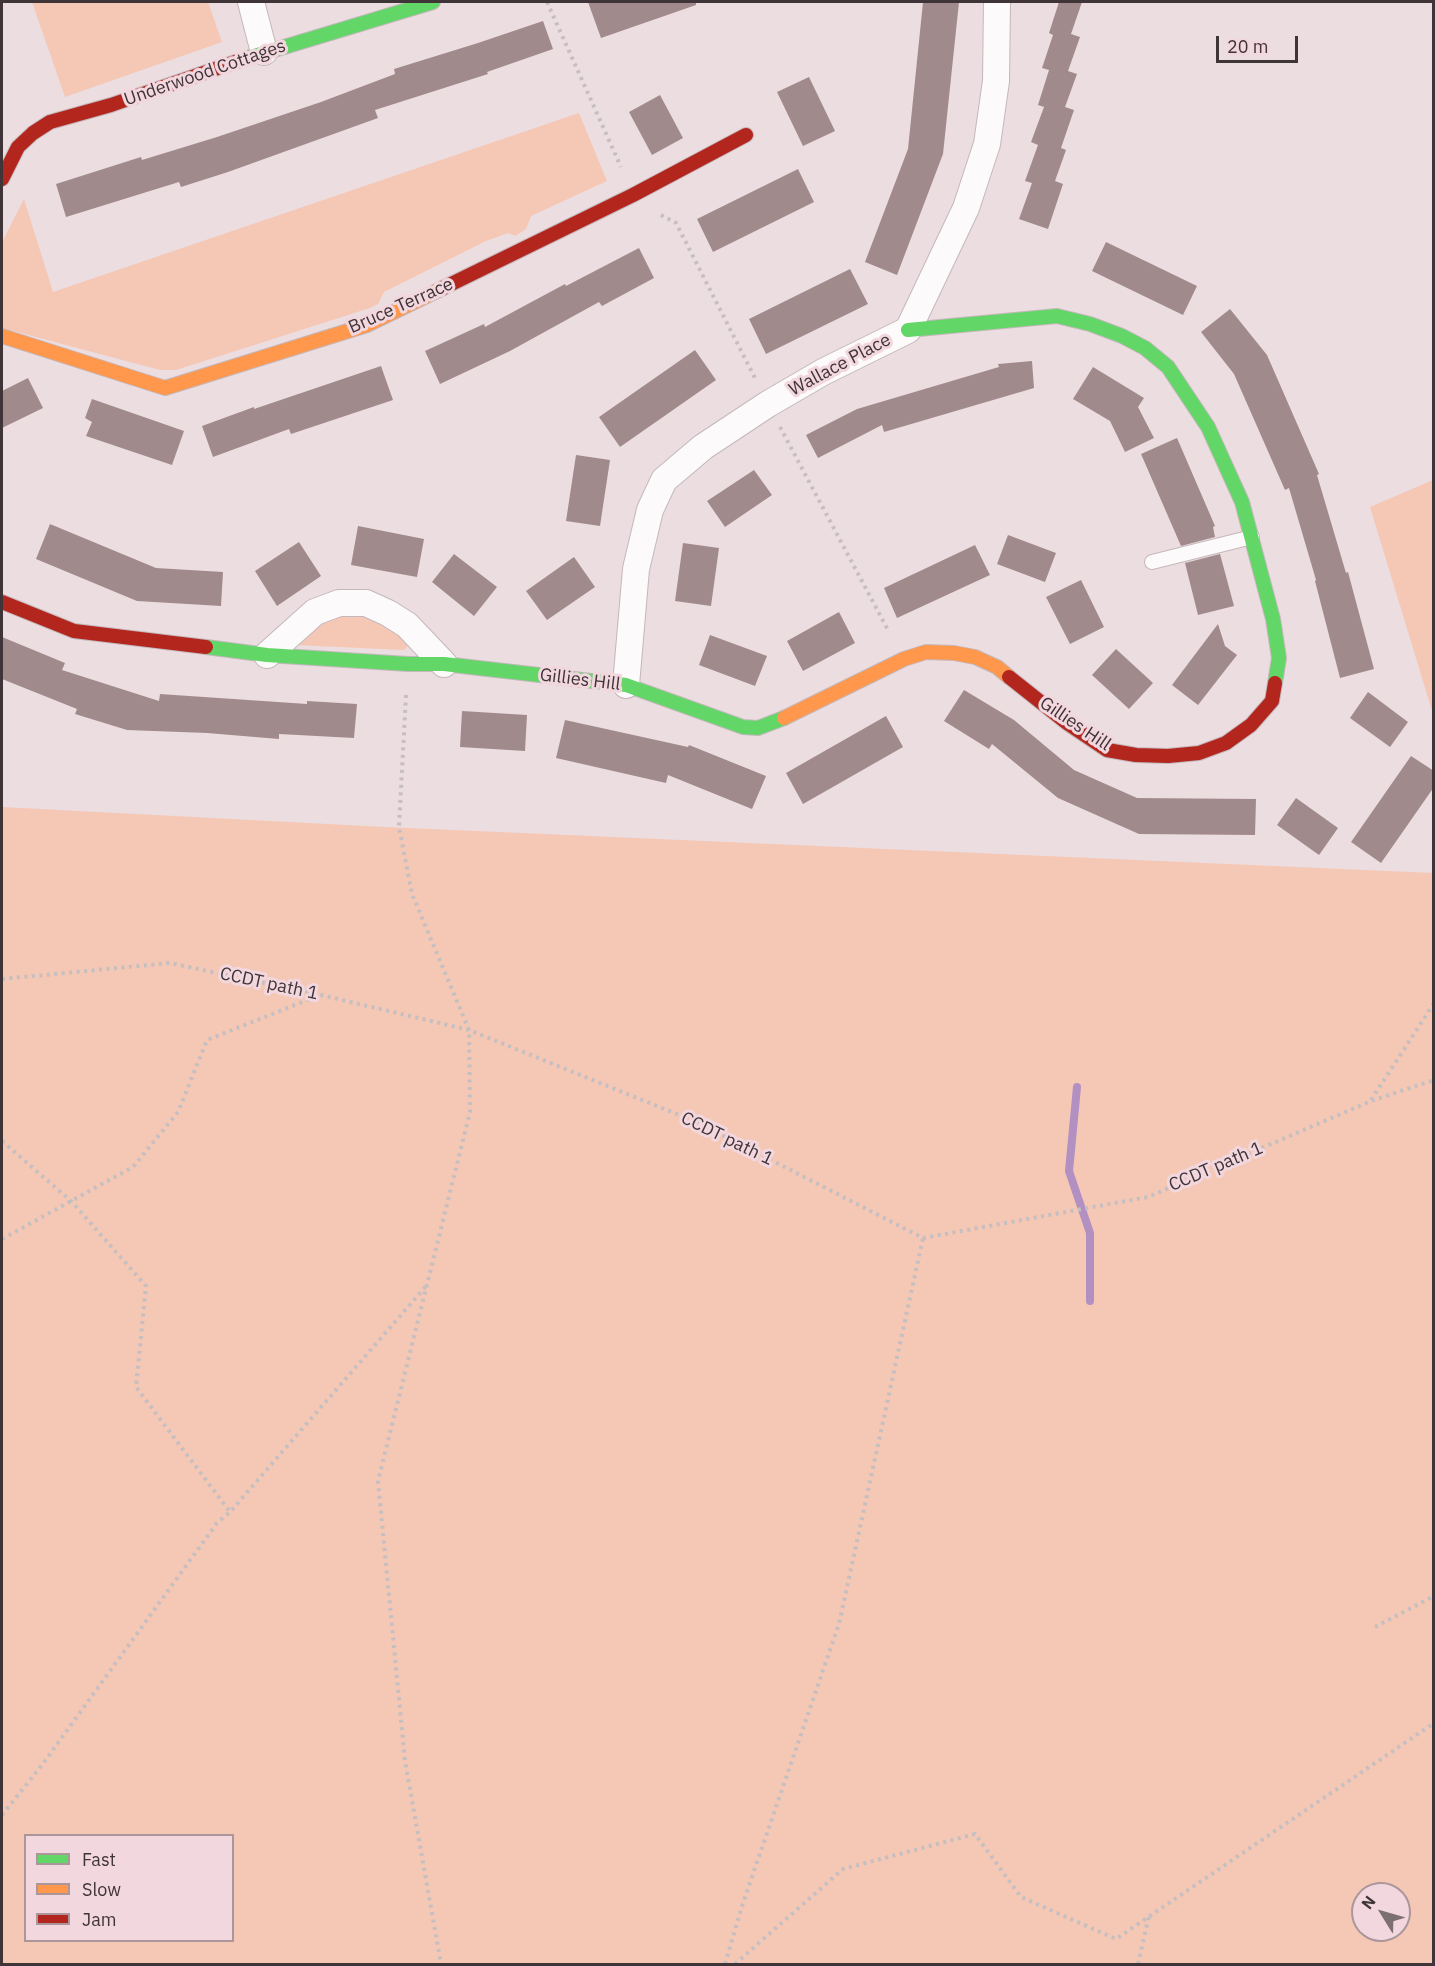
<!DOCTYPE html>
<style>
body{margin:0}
#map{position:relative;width:1435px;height:1966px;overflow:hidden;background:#ecdde1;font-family:"IBM Plex Sans",sans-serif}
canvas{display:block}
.frame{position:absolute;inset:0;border:3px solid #3f3437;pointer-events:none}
.legend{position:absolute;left:24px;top:1834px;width:210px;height:108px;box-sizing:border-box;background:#f2d7de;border:2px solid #aa969b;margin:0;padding:8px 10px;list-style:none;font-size:18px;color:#3f3437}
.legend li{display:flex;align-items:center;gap:12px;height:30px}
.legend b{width:30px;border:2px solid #aa969b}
.north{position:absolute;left:1351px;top:1882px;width:60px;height:60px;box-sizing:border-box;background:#f2d7de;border:2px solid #aa969b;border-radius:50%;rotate:307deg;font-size:16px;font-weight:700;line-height:24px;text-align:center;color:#3f3437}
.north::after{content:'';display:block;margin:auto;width:21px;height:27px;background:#7c6f72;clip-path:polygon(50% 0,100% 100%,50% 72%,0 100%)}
.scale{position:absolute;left:1216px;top:36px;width:82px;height:27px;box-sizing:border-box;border:3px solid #3f3437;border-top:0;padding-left:8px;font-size:18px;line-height:21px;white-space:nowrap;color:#3f3437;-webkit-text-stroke:4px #f2d7de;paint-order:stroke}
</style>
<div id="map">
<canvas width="1435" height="1966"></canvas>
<div class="frame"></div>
<ul class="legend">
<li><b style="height:8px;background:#63d668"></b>Fast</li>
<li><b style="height:8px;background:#ff974d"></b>Slow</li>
<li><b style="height:8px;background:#b3261e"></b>Jam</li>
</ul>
<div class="north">N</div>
<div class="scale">20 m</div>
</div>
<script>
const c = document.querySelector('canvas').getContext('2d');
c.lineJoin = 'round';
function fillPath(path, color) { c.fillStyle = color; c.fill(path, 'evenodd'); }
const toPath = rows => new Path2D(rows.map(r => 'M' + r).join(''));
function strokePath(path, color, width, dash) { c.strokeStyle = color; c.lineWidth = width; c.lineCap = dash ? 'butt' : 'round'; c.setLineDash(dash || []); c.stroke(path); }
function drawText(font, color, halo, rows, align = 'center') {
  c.font = font + ' "IBM Plex Sans",sans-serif'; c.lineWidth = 6; c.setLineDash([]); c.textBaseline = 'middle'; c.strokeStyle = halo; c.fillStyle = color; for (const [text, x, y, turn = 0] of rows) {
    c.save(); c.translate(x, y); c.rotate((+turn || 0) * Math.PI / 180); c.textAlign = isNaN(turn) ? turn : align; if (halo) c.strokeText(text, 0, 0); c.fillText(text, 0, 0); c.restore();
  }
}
fillPath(toPath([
 [32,2,208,2,222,42,65,97],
 [579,113,607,181,531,216,526,229,515,236,508,233,486,241,384,292,378,304,370,308,176,370,160,370,2,328,2,242,24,199,53,292],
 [1433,480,1433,714,1370,507],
 [360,611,407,638,408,646,404,650,295,645,324,617],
 [2,807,385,827,1433,873,1433,1964,2,1964],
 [26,1836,232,1836,232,1940,26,1940],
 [1363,1894,1399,1894,1399,1930,1363,1930]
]), '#f5c7b5');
strokePath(toPath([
 [1077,1087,1069,1171,1090,1233,1090,1301]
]), '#b291c2', 8);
fillPath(toPath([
 [588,2,696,2,696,5,601,38],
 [923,2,959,2,943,154,897,275,865,262,908,149],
 [1059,2,1082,2,1071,34,1080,37,1068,71,1077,74,1065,107,1074,110,1061,148,1066,150,1055,181,1063,184,1048,229,1019,219,1032,183,1025,181,1038,145,1031,142,1044,107,1038,105,1049,70,1042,68,1053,35,1049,33],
 [543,21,553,49,487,72,488,74,375,110,378,118,228,172,181,187,179,182,66,217,56,184,141,157,142,160,217,137,321,102,395,74,394,69,478,43],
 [809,77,835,131,803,146,777,92],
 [660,95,683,138,652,155,629,112],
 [798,169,814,202,713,252,697,219],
 [1106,242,1197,286,1183,315,1092,271],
 [639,248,654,278,602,306,599,302,510,351,440,384,425,351,484,324,485,327,565,284,566,286],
 [850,269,868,304,766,354,749,319],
 [1230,309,1267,355,1319,474,1317,475,1346,573,1348,572,1374,669,1340,678,1315,581,1316,580,1289,488,1285,490,1234,374,1201,332],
 [695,350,716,380,620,447,599,417],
 [1032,361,1034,388,884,432,882,425,818,458,806,435,857,409,999,367,998,364],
 [381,366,393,400,291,434,289,429,213,457,202,426,254,407,254,409],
 [1093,367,1144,398,1138,407,1154,438,1125,452,1110,421,1073,399],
 [28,378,43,408,2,428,2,391],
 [92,399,184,431,172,465,86,436,92,422,85,418],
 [1177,438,1215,526,1213,527,1215,537,1181,546,1141,454],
 [576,455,610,460,600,526,566,521],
 [754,470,772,495,725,527,707,501],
 [50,524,156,568,223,572,221,606,137,601,36,559],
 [358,526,424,539,417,577,351,565],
 [1008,535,1056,553,1045,582,997,564],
 [299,542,321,576,277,606,255,571],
 [683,543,719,548,711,606,675,601],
 [975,545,990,575,897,618,884,588],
 [454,554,497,587,474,616,432,582],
 [1220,554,1234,606,1198,615,1185,563],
 [574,557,595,587,547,620,526,591],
 [1081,580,1104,627,1070,644,1046,597],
 [839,612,855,643,803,671,787,641],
 [1218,624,1225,646,1237,655,1198,705,1172,685],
 [710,635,767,656,755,686,699,665],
 [2,637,65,663,62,670,159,701,160,694,307,704,307,701,357,704,354,738,279,734,279,739,207,733,127,730,75,714,77,709,2,679],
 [1116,649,1153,683,1129,709,1092,675],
 [964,690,1014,720,1074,770,1137,798,1256,799,1255,835,1139,834,1058,798,992,744,989,749,944,721],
 [1368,692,1408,722,1390,747,1350,718],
 [462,711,527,715,525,751,460,747],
 [886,716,903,747,803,804,786,773],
 [565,720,688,747,689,745,766,776,752,809,668,775,666,783,556,758],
 [1411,756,1434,771,1434,787,1381,863,1351,842],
 [1296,798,1338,828,1319,855,1277,825]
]), '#a18a8c');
const lane = toPath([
 [1152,562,1252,537]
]);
const street = toPath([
 [251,2,264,52],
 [267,655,315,612,339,603,366,603,388,613,407,625,444,664],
 [626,685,636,569,650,510,664,480,703,447,768,404,823,372,908,330,966,208,987,144,996,81,997,2]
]);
const fast = toPath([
 [241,60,433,2],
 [908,330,1057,316,1090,324,1122,336,1145,348,1168,367,1208,427,1242,502,1273,619,1279,658,1275,683],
 [206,647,267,655,408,664,444,664,626,685,743,727,758,728,784,718]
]);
const slow = toPath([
 [2,336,165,388,367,325,443,288],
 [784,718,904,659,926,652,954,653,975,657,997,667,1009,677]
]);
const jam = toPath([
 [2,179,18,147,33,133,50,122,111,105,241,60],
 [443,288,633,195,746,135],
 [2,602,74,631,206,647],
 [1009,677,1067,723,1107,750,1136,755,1168,756,1199,753,1226,743,1251,725,1272,701,1275,683]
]);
strokePath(lane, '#c4b8bc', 16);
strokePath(street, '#c4b8bc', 28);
strokePath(fast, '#c4b8bc', 16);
strokePath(slow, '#c4b8bc', 16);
strokePath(jam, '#c4b8bc', 16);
strokePath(toPath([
 [547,2,621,167],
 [661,215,676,223,756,380],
 [780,427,889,632],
 [406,695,399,827,412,894,469,1030,470,1112,378,1481,405,1761,441,1964],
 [2,979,170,963,321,995,469,1030,699,1123,923,1238,1148,1197,1371,1101,1434,1080],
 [1371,1100,1434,1003],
 [2,1141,71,1201,146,1286,136,1387,230,1512],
 [2,1239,133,1167,178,1112,207,1040,320,995],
 [1375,1627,1434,1596],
 [2,1815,42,1765,217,1523,230,1512,427,1285],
 [725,1964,743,1903,839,1624,923,1238],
 [735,1964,843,1869,975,1834,1021,1897,1116,1939,1434,1723],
 [1138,1964,1149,1916]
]), '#c5bfc1', 4, [3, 4.5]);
strokePath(lane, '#fcfafa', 14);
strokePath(street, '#fcfafa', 26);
strokePath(fast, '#63d668', 14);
strokePath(slow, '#ff974d', 14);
strokePath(jam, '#b3261e', 14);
drawText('18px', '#3f3437', '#f2d7de', [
 ["Underwood Cottages",205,73,-19],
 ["Bruce Terrace",401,306,-24],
 ["Wallace Place",840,365,-28],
 ["Gillies Hill",580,680,7],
 ["Gillies Hill",1075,724,34],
 ["CCDT path 1",269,984,12],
 ["CCDT path 1",727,1139,26],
 ["CCDT path 1",1216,1167,-23]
]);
</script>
